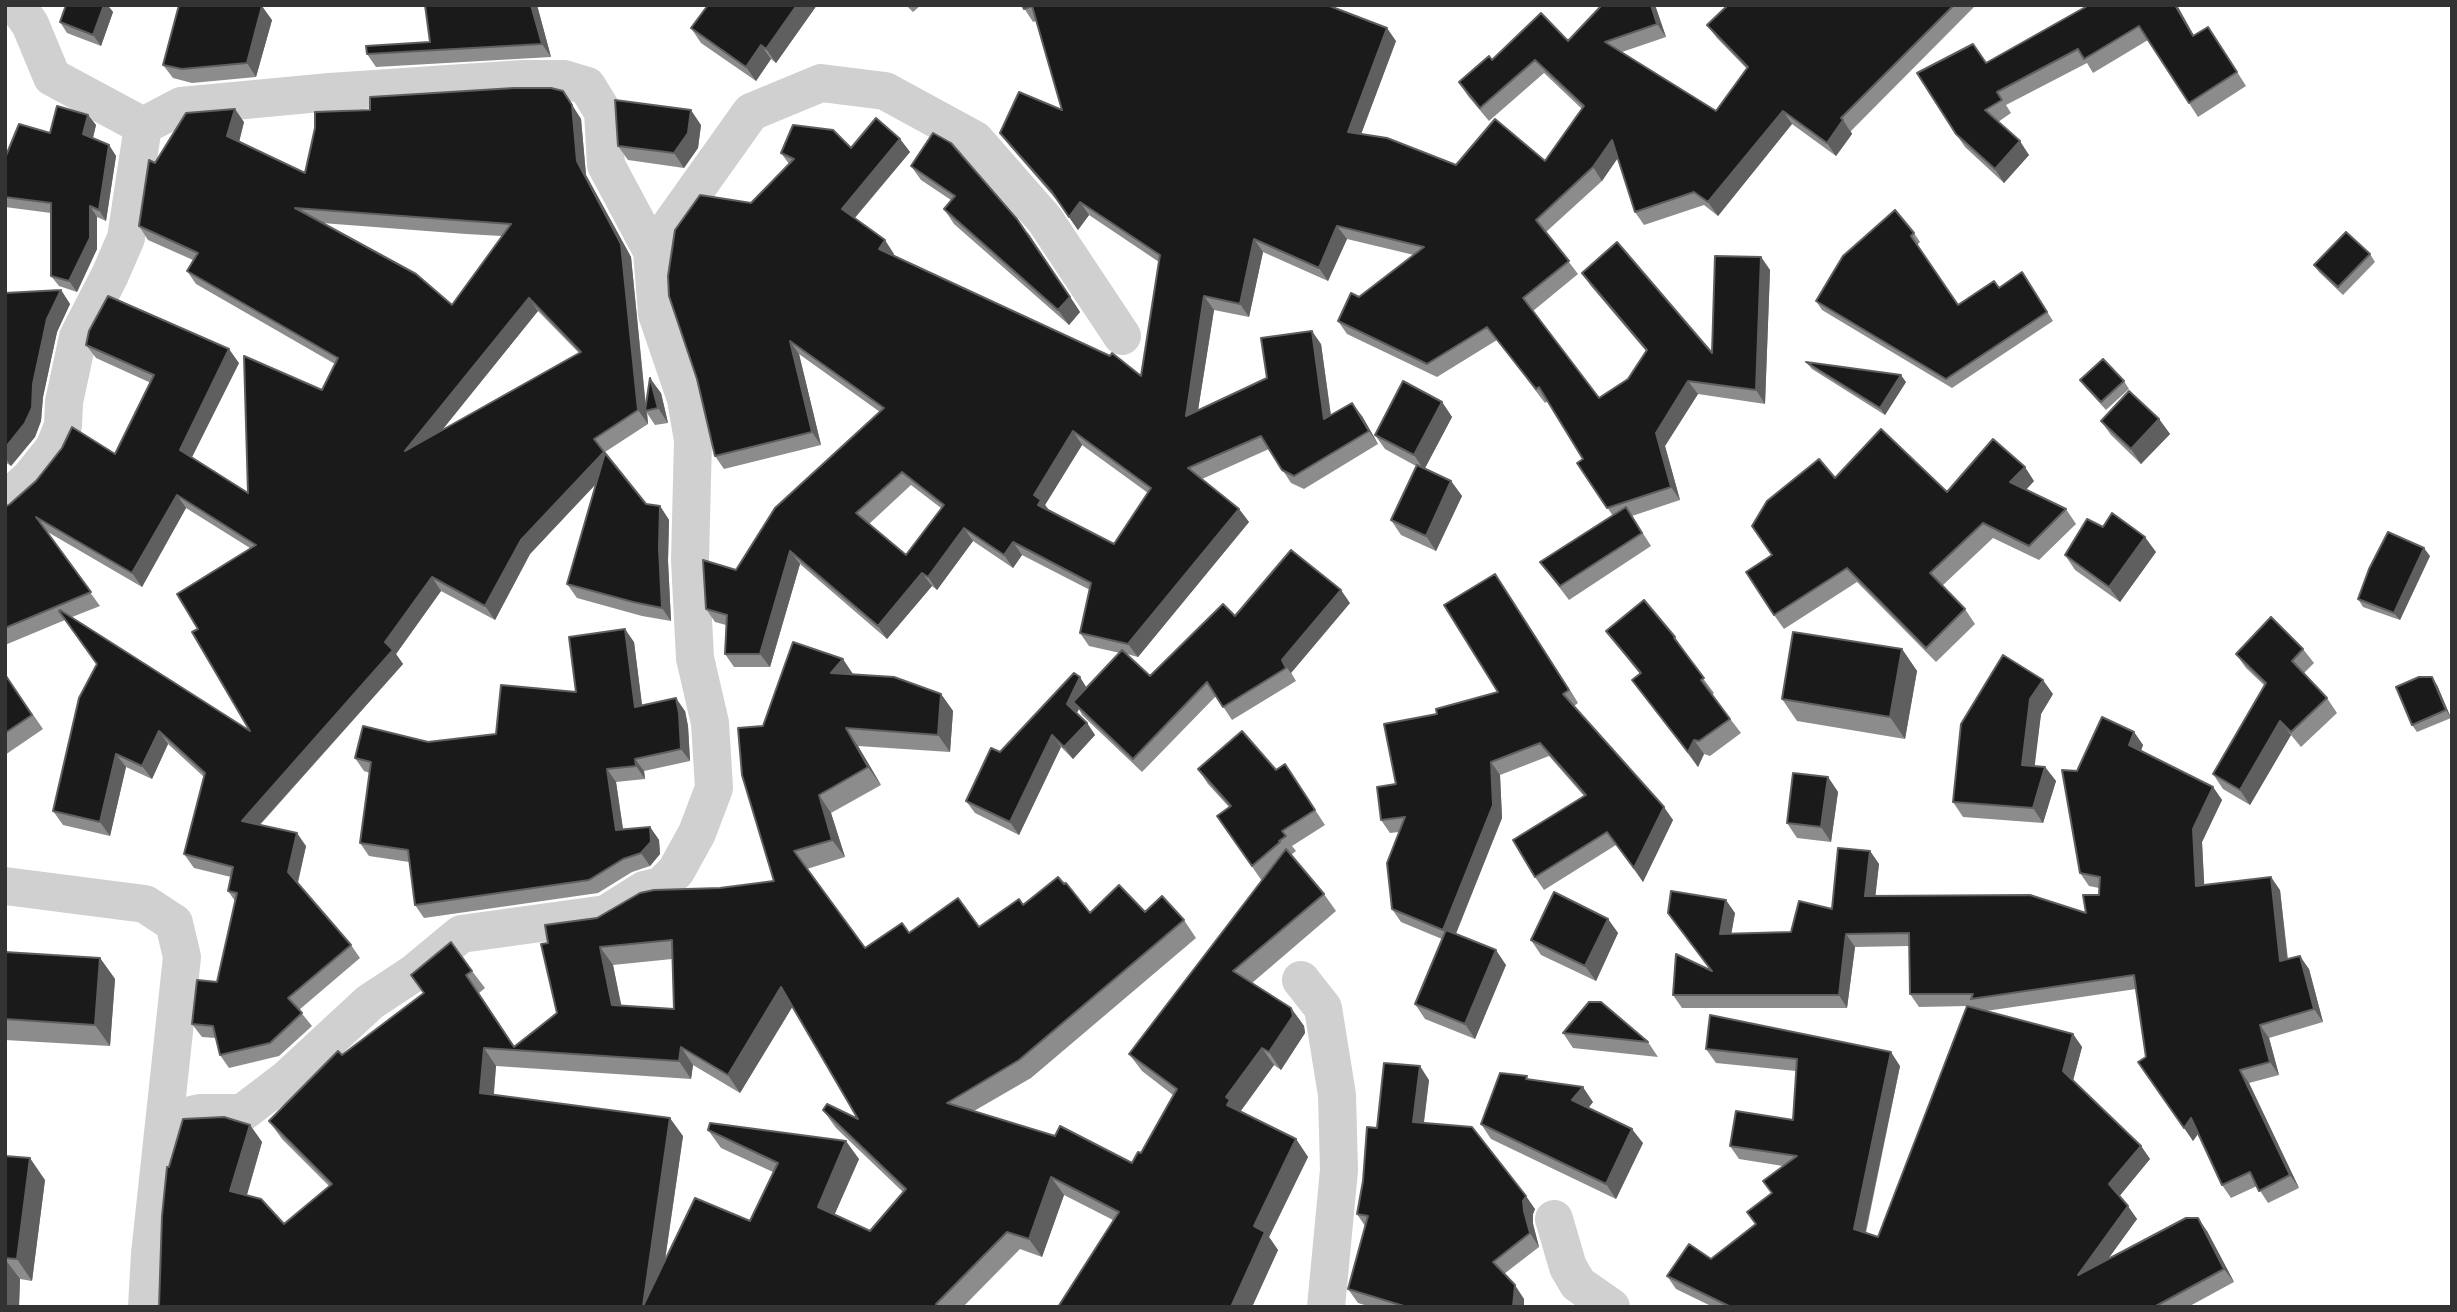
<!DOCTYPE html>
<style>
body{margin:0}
#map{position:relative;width:2457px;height:1312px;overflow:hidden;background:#fff;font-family:"DM Sans",sans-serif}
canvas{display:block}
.frame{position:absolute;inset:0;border:7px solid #333;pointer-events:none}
</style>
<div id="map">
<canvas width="2457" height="1312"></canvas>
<div class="frame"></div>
</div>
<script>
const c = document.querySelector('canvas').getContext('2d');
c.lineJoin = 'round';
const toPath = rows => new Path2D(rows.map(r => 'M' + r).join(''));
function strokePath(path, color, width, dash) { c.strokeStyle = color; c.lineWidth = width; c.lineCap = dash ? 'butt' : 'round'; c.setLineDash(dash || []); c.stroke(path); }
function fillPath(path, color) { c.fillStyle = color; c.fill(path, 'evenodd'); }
strokePath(toPath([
 [16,5,30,24,52,77,143,126],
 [652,251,751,112,821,83,885,91,975,140,1045,220,1122,336],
 [5,501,30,478,54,448,63,426,64,402,78,337,110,275,126,238,143,126,181,106,330,92,523,79,564,79,587,86,603,112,606,165,652,251,657,314,686,399,693,440,690,560,695,658,710,723,714,788,697,833,676,871,661,886,644,890,606,914,461,934,414,973,370,1002,288,1078,242,1113,200,1113,165,1121],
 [5,886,145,904,174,923,182,957,150,1254,147,1307],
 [1301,980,1323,1008,1337,1095,1339,1170,1326,1307],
 [1554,1219,1568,1267,1578,1284,1611,1307]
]), '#d0d0d0', 38);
fillPath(toPath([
 [425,5,537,5,551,57,376,67,367,54,430,42],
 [708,5,817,5,776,63,771,59,756,81,701,43,691,28],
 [906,5,921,5,913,12],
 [1022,5,1396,41,1361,134,1456,165,1545,161,1582,109,1544,73,1489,121,1468,96,1459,82,1492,60,1568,41,1602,5,1655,5,1666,37,1622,52,1716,111,1747,69,1717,38,1707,25,1728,5,1976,5,1851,131,1852,134,1836,156,1792,124,1718,216,1704,205,1644,225,1635,212,1618,158,1602,181,1546,232,1578,274,1533,311,1599,398,1628,379,1646,351,1591,286,1582,273,1712,353,1761,257,1770,270,1765,404,1698,394,1665,446,1680,500,1632,516,1651,546,1569,600,1540,562,1613,516,1577,463,1583,459,1548,401,1545,403,1497,340,1437,377,1347,334,1338,321,1359,297,1414,255,1347,239,1328,281,1263,252,1249,317,1214,310,1198,410,1267,378,1321,344,1331,415,1362,416,1378,444,1304,489,1291,483,1269,449,1202,479,1239,509,1249,522,1138,657,1127,654,1150,676,1235,616,1350,603,1291,673,1296,681,1232,720,1216,696,1142,772,1082,715,1079,709,1077,713,1087,723,1095,735,1073,759,1061,747,1019,835,975,813,966,801,1000,752,1087,688,1120,653,1089,646,1080,633,1090,590,1022,555,1013,568,973,541,937,590,932,586,887,639,800,564,770,667,734,667,725,654,726,625,715,622,706,609,736,570,880,412,799,354,821,445,724,469,715,456,751,203,789,164,781,153,851,148,900,139,910,152,855,218,894,254,893,255,1141,376,1159,262,1089,215,1078,230,1060,204,1010,146,1000,133,1062,110,1036,21,1033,22],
 [1082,445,1148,493,1114,544,1049,510,1045,505],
 [911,485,941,508,906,555,869,524],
 [2089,5,2194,36,2217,40,2246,86,2198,117,2148,40,2093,73,2087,63,2006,105,2011,113,1998,122,2029,155,2004,183,1965,147,1956,134,1986,63],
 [109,7,113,12,101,46,67,33,60,22],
 [272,20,256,77,192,83,173,78,163,65],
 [563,91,581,119,586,175,631,257,646,406,661,393,668,423,655,425,647,413,648,424,605,452,646,504,660,506,669,520,668,561,671,621,642,616,577,598,567,584,596,483,530,554,495,620,441,591,396,654,403,664,260,825,306,846,298,883,351,945,360,958,299,1010,312,1026,279,1056,229,1068,220,1055,216,1038,202,1037,192,1024,217,982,235,901,228,891,231,877,194,868,184,854,204,777,168,744,152,779,126,767,110,836,63,825,53,811,97,664,65,620,5,645,5,507,115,454,151,383,96,358,86,345,239,363,192,457,248,493,322,390,335,364,196,284,187,271,193,260,148,240,139,226,155,163,244,122,239,142,305,173,370,110],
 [322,223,466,234,502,236,452,305],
 [538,311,579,353,442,430],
 [186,508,250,548,198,629,250,731,72,617,100,606,46,531,142,587],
 [88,115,96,125,93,138,109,145,116,156,106,221,97,217,97,249,77,292,59,286,51,276,51,213,5,207,5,127,6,157,50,133],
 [701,125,698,148,684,168,628,160,618,146],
 [911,166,1028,233,1080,312,1069,325,954,224,944,209,951,200,921,180],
 [1914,233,1920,242,1917,245,1958,305,1999,288,2022,272,2053,321,1952,388,1822,310,1816,301],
 [2370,254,2375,262,2343,295,2319,272,2314,265],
 [61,290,70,304,57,332,43,397,41,421,35,437,11,466,5,462,5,293],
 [1806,362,1906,382,1885,415,1812,369],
 [2080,380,2124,381,2129,389,2106,410,2085,387],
 [1442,402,1452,417,1425,468,1451,481,1462,496,1436,551,1401,535,1391,520,1416,466,1385,449,1375,435],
 [2159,419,2170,434,2141,464,2111,435,2101,421],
 [1835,478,1947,492,2034,481,2026,490,2066,509,2076,524,2039,560,1993,538,1942,586,1965,609,1975,624,1936,662,1857,582,1784,629,1774,615,1772,555],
 [2103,527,2156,552,2120,602,2075,570,2065,555],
 [2430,556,2400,620,2363,607,2358,599],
 [1495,574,1578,703,1574,706,1673,820,1643,882,1616,845,1544,890,1535,877,1584,796,1549,756,1500,775,1502,818,1456,934,1506,965,1475,1039,1425,1019,1415,1004,1442,939,1401,922,1392,909,1399,832,1390,833,1381,820,1396,784,1437,714,1498,692],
 [1606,631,1675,637,1685,652,1684,653,1714,693,1712,695,1741,733,1710,756,1704,754,1698,767,1632,680,1640,674],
 [634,642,642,706,685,711,688,726,690,761,644,771,645,779,616,782,623,829,650,827,659,840,660,854,650,866,632,872,598,893,424,918,415,905,409,862,369,856,360,843,370,773,364,771,355,758,428,742,496,734,576,692],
 [1902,649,1917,671,1905,739,1797,721,1782,699],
 [2303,649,2314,663,2304,673,2327,698,2337,713,2301,747,2291,735,2250,805,2223,789,2213,774,2265,686,2246,668,2236,654],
 [853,674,941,694,953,711,950,752,858,746,881,785,831,813,845,857,807,869,865,948,909,933,979,927,1023,905,1090,913,1145,912,1184,920,1196,938,1031,1078,974,1111,1132,1163,1141,1153,1173,1095,1142,1071,1129,1054,1262,881,1217,816,1229,807,1208,784,1198,769,1276,770,1285,764,1325,825,1292,846,1296,851,1291,855,1324,894,1336,911,1252,983,1291,1008,1304,1026,1305,1033,1281,1070,1274,1065,1241,1111,1296,1139,1308,1157,1269,1237,1278,1250,1252,1307,1058,1307,1113,1220,1064,1195,1042,1257,1020,1249,963,1307,159,1307,169,1167,250,1125,262,1142,247,1195,284,1224,329,1186,282,1139,269,1121,342,1055,424,993,411,975,472,971,485,988,479,993,514,1046,557,1013,548,943,597,918,720,888,774,881,763,726],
 [672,959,674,1009,621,1006,613,965],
 [793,1006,858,1119,823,1110,836,1128,903,1192,870,1231,834,1215,859,1159,708,1130,721,1148,773,1172,750,1221,665,1261,683,1136,494,1095,496,1066,691,1079,693,1065,740,1093],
 [5,676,16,690,43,729,5,755],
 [2437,685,2451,718,2417,732,2412,725],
 [2053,694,2041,714,2034,766,2045,767,2056,781,2043,823,1963,817,1953,802],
 [2134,732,2143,745,2141,751,2213,787,2222,800,2202,842,2204,885,2280,890,2288,959,2309,969,2323,1022,2269,1038,2279,1075,2249,1083,2299,1188,2268,1203,2257,1186,2231,1198,2222,1185,2198,1134,2193,1141,2146,1057,2136,989,1986,1011,2073,1034,2082,1047,2073,1081,2141,1146,2150,1159,2119,1196,2137,1219,2108,1259,2207,1231,2234,1282,2188,1307,1713,1307,1676,1289,1667,1276,1711,1259,1755,1224,1747,1212,1772,1193,1783,1166,1739,1159,1730,1146,1793,1120,1796,1071,1716,1063,1706,1049,1900,1066,1866,1233,1878,1237,1967,1006,1919,1007,1910,994,1909,946,1855,947,1847,1008,1682,1008,1673,995,1711,971,1668,913,1735,913,1731,934,1791,932,1832,909,1870,851,1879,864,1875,896,2086,913,2099,895,2099,888,2089,886,2080,873,2077,771],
 [1828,777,1838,792,1831,842,1797,838,1787,823],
 [1608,919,1618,933,1596,981,1541,955,1531,940],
 [5,952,100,958,115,979,110,1046,5,1040],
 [1563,1033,1648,1042,1658,1057,1573,1048],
 [1529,1079,1593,1102,1588,1108,1643,1143,1616,1199,1491,1139,1481,1124],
 [1429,1080,1424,1123,1535,1209,1533,1214,1533,1224,1539,1247,1504,1274,1524,1299,1524,1307,1371,1307,1358,1303,1348,1289,1365,1226,1357,1214,1377,1128],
 [5,1156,45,1180,32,1281,20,1279,19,1307,5,1307]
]), '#8c8c8c');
fillPath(toPath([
 [104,5,110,5,109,7,113,12,101,46,93,35],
 [531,5,537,5,551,57,542,44],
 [797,5,817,5,776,63,766,49],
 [1651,5,1655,5,1666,37,1657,24],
 [2175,5,2177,5,2202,50,2193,36],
 [262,6,272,20,256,77,247,63],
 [5,27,7,30,7,69,5,67],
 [1387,28,1396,41,1357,145,1348,132],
 [761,45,771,59,756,81,746,67],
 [563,91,581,119,586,175,631,257,646,410,645,411,647,413,648,424,638,410,577,161],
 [235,109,244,122,237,150,227,136],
 [691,110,701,125,698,148,684,168,674,153],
 [1783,111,1792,124,1718,216,1708,202],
 [88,115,96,125,91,145,83,134],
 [1843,120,1852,134,1836,156,1827,143],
 [5,127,6,129,5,187],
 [900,139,910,152,851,222,842,209],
 [1612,140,1621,153,1602,181,1593,167],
 [2020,141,2029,155,2004,183,1995,169],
 [109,145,116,156,106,221,99,210],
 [1080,202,1089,215,1078,230,1069,217],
 [90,206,97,217,97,249,77,292,69,281],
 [1337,226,1347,239,1328,281,1319,268],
 [1028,233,1080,312,1069,325,1058,310],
 [1254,239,1263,252,1249,317,1240,304],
 [885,240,894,254,888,262,879,249],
 [1761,257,1770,270,1765,404,1756,390],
 [61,290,70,304,57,332,43,397,41,421,35,437,11,466,5,457,5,448,33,384,47,319],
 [1204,296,1214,310,1195,429,1186,416],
 [529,298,538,311,414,465,405,451],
 [1312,331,1321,344,1333,432,1324,419],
 [790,341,799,354,821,445,812,432],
 [229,349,239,363,189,463,180,450],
 [1901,375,1906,382,1885,415,1880,408],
 [650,378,661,393,668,423,658,408],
 [1688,381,1698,394,1665,446,1680,500,1671,487,1656,433],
 [1442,402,1452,417,1424,470,1414,455],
 [1352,403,1362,416,1378,444,1369,431],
 [2159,419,2170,434,2141,464,2131,449],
 [1073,431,1082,445,1045,505,1051,513,1038,505,1034,495],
 [604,452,614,465,530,554,495,620,485,606,521,540],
 [2025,467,2034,481,2020,496,2010,482],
 [1451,481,1462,496,1436,551,1426,536],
 [177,495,186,508,142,587,132,573],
 [660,506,669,520,668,561,671,621,662,608,659,548],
 [1239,509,1249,522,1138,657,1128,644],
 [964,528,973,541,937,590,928,577],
 [2145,537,2156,552,2120,602,2109,587],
 [1013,542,1022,555,1013,568,1004,555],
 [2424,548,2430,556,2400,620,2394,613],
 [790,551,800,564,770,667,760,654],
 [922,573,932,586,887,639,878,626],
 [1495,574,1504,587,1578,703,1569,690],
 [432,577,441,591,396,654,403,664,251,834,242,821,385,642],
 [1341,590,1350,603,1291,673,1296,681,1282,660],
 [625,629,634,642,644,720,635,707],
 [1902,649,1917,671,1905,739,1890,717],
 [843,659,855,677,831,673],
 [1080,677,1088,690,1073,702,1079,709,1075,716,1067,704],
 [2432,677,2437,685,2451,718,2446,710],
 [2043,680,2053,694,2041,714,2033,780,2022,765,2030,699],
 [941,694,953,711,950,752,938,735],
 [676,698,685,711,688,726,690,761,681,749],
 [2280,721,2291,735,2250,805,2240,790],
 [1087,723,1095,735,1073,759,1064,747],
 [846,728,858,746,881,785,868,767],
 [159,731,168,744,152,779,142,766],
 [2134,732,2143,745,2138,758,2129,745],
 [1052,735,1061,747,1019,835,1010,822],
 [1694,740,1704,754,1698,767,1688,752],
 [116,754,126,767,110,836,100,822],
 [635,759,644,771,645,779,636,766],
 [1491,762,1500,775,1502,818,1452,943,1443,930],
 [2045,767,2056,781,2043,823,2033,808],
 [607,769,616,782,625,843,616,830],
 [1828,777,1838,792,1831,842,1821,827],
 [2213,787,2222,800,2202,842,2205,898,2196,886,2193,829],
 [819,795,831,813,845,857,832,840],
 [1664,807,1673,820,1643,882,1634,868],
 [650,827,659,840,660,854,650,866,641,853],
 [297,833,306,846,297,885,288,872],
 [1870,851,1879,864,1874,909,1865,896],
 [2271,877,2280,890,2289,974,2280,961],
 [1726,900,1735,913,1729,947,1720,934],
 [1608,919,1618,933,1596,981,1585,966],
 [1846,934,1855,947,1847,1008,1839,995],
 [600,947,613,965,625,1023,612,1005],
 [1496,950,1506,965,1475,1039,1465,1024],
 [2300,956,2309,969,2323,1022,2314,1009],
 [100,958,115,979,110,1046,95,1025],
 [781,987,794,1004,740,1093,728,1075],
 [1291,1008,1304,1026,1305,1033,1281,1070,1269,1052],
 [2260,1025,2269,1038,2279,1075,2270,1062],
 [2073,1034,2082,1047,2072,1084,2063,1071],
 [681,1047,693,1065,691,1079,679,1061],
 [484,1048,496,1066,492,1110,480,1093],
 [1262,1048,1274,1065,1239,1113,1227,1105,1226,1097],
 [1891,1052,1900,1066,1863,1243,1854,1229],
 [1420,1066,1429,1080,1422,1136,1413,1122],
 [2240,1070,2249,1083,2299,1188,2290,1175],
 [1583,1087,1593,1102,1583,1115,1572,1100],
 [670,1118,683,1136,658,1307,643,1306],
 [2191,1118,2200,1131,2193,1141,2184,1128],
 [250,1125,262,1142,243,1208,230,1191],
 [1632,1129,1643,1143,1616,1199,1606,1184],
 [1296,1139,1308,1157,1269,1237,1278,1250,1252,1307,1231,1307,1254,1226],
 [846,1141,859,1159,830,1225,818,1207],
 [2141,1146,2150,1159,2118,1198,2109,1184],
 [30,1158,45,1180,32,1281,17,1259],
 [1051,1177,1064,1195,1042,1257,1029,1239],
 [1526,1196,1535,1209,1533,1214,1533,1224,1539,1247,1530,1233,1524,1211,1523,1201],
 [2128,1206,2137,1219,2087,1288,2078,1275],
 [2198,1218,2207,1231,2234,1282,2224,1269],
 [5,1259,20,1279,19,1307,5,1307],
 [1515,1285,1524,1299,1524,1307,1513,1307]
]), '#5f5f5f');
const building = toPath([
 [66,5,104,5,93,35,60,22,66,5],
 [179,5,258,5,262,6,247,63,182,69,163,65,179,5],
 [425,5,531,5,542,44,367,54,366,46,430,42,425,5],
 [708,5,797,5,766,49,761,45,746,67,691,28,708,5],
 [1022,5,1327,5,1387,28,1348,132,1387,138,1456,165,1495,119,1545,161,1584,106,1535,60,1480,108,1459,82,1489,56,1492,60,1541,13,1568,41,1602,5,1651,5,1657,24,1605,42,1716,111,1748,67,1707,25,1728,5,1954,5,1841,118,1843,120,1827,143,1783,111,1708,202,1694,192,1635,212,1612,140,1593,167,1536,220,1569,261,1523,298,1599,398,1628,379,1647,350,1582,273,1617,242,1712,353,1715,256,1761,257,1756,390,1688,381,1656,433,1671,487,1607,508,1577,463,1583,459,1539,387,1536,389,1487,327,1427,364,1338,321,1351,293,1359,297,1424,247,1337,226,1319,268,1254,239,1240,304,1204,296,1186,416,1267,378,1261,338,1312,331,1324,419,1352,403,1369,431,1294,476,1282,470,1261,436,1188,468,1239,509,1128,644,1080,633,1091,583,1013,542,1004,555,964,528,928,577,922,573,878,626,790,551,760,654,725,654,727,615,706,609,703,560,736,570,775,508,884,408,790,341,812,432,715,456,697,379,669,296,668,276,675,230,700,195,751,203,794,159,781,153,793,125,833,130,851,148,876,118,900,139,842,209,885,240,879,249,1110,356,1112,353,1141,376,1160,255,1080,202,1069,217,1052,192,1000,133,1019,92,1062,110,1032,6,1024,9,1022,5],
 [1073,431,1151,488,1114,544,1038,505,1041,500,1034,495,1073,431],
 [902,472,944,505,906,555,856,513,902,472],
 [2089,5,2175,5,2193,36,2208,27,2237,72,2189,103,2139,26,2084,59,2078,49,1997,92,2002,100,1985,110,2020,141,1995,169,1956,134,1917,73,1973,44,1986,63,2089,5],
 [514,88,551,88,563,91,572,105,577,161,621,244,638,410,594,439,604,452,521,540,485,606,432,577,385,642,393,650,242,821,297,833,288,872,351,945,288,998,302,1013,270,1043,220,1055,213,1026,192,1024,197,980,217,982,237,893,228,891,233,867,184,854,205,773,159,731,142,766,116,754,100,822,53,811,79,698,97,664,59,611,60,610,250,731,192,632,198,629,177,594,256,545,177,495,132,573,36,517,91,592,5,628,5,507,10,504,36,481,62,448,72,427,115,454,154,375,86,345,89,331,108,296,229,349,180,450,248,493,244,356,322,390,338,358,187,271,198,253,139,226,149,160,155,163,186,113,235,109,227,136,305,173,315,128,315,112,370,110,370,97,514,88],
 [295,208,456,220,511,224,452,305,416,274,295,208],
 [529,298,581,352,405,451,529,298],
 [615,100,691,110,688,133,674,153,618,146,615,100],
 [57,106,88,115,83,134,109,145,99,210,90,206,90,238,69,281,51,276,51,203,5,197,5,158,19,124,50,133,57,106],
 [933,133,951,143,1017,219,1070,297,1058,310,944,209,955,196,911,166,933,133],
 [1895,210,1914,233,1911,236,1958,305,1994,281,1999,288,2022,272,2047,312,1946,379,1816,301,1843,256,1895,210],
 [2346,232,2370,254,2338,287,2314,265,2346,232],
 [61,290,47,319,33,384,32,408,25,423,5,448,5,293,61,290],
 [2103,359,2124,381,2101,402,2080,380,2103,359],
 [1806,362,1901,375,1880,408,1806,362],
 [650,378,658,408,645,411,650,378],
 [1403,381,1442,402,1414,455,1375,435,1403,381],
 [2129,391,2159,419,2131,449,2101,421,2129,391],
 [1881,429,1947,492,1993,439,2025,467,2010,482,2066,509,2029,546,1983,523,1930,573,1965,609,1926,648,1847,568,1774,615,1746,572,1772,555,1752,526,1767,501,1819,459,1835,478,1881,429],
 [605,453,646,504,660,506,659,548,662,608,633,602,567,584,605,453],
 [1417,465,1451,481,1426,536,1391,520,1417,465],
 [1626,507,1642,533,1560,586,1540,562,1626,507],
 [2112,513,2145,537,2109,587,2065,555,2087,519,2103,527,2112,513],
 [2388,532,2424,548,2394,613,2358,599,2369,569,2388,532],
 [1291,550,1341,590,1282,660,1286,668,1223,707,1207,682,1133,759,1073,702,1122,650,1150,676,1223,604,1235,616,1291,550],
 [1495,574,1569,690,1563,694,1664,807,1634,868,1607,832,1535,877,1513,840,1586,795,1540,743,1491,762,1493,805,1443,930,1392,909,1387,863,1405,817,1381,820,1377,787,1396,784,1384,724,1437,714,1436,709,1498,692,1444,605,1495,574],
 [1644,600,1675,637,1674,638,1704,678,1701,680,1730,719,1699,741,1694,740,1688,752,1632,680,1641,673,1606,631,1644,600],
 [2271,617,2303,649,2292,661,2327,698,2291,732,2280,721,2240,790,2213,774,2266,683,2236,654,2271,617],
 [625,629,635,707,676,698,679,713,681,749,635,759,636,766,607,769,616,830,650,827,651,842,641,853,623,859,589,880,415,905,408,850,360,843,371,762,355,758,363,726,428,742,496,734,501,685,576,692,569,637,625,629],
 [1793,632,1902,649,1890,717,1782,699,1793,632],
 [793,642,843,659,831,673,894,677,941,694,938,735,846,728,868,767,819,795,832,840,794,851,865,948,902,923,909,933,958,898,979,927,1019,899,1023,905,1058,877,1064,884,1066,883,1090,913,1119,885,1145,912,1162,896,1184,920,1019,1060,947,1103,1055,1136,1060,1126,1132,1163,1138,1152,1141,1153,1177,1089,1129,1054,1286,849,1324,894,1233,971,1291,1008,1293,1016,1269,1052,1262,1048,1226,1097,1230,1100,1227,1105,1296,1139,1254,1226,1265,1232,1231,1307,1058,1307,1119,1212,1051,1177,1029,1239,1007,1232,936,1304,937,1307,159,1307,162,1216,167,1167,169,1167,183,1119,224,1117,250,1125,230,1191,261,1199,284,1224,332,1184,269,1121,338,1051,342,1055,424,993,411,975,451,942,472,971,466,975,514,1047,557,1013,541,944,548,943,545,925,597,918,640,893,654,890,720,888,774,881,742,775,738,728,763,726,793,642],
 [672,940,674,1009,612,1005,600,947,672,940],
 [781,987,858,1119,827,1104,823,1110,906,1189,870,1231,818,1207,846,1141,710,1123,708,1130,778,1163,750,1221,695,1198,643,1306,670,1118,480,1093,484,1048,679,1061,681,1047,728,1075,781,987],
 [2003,655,2043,680,2030,699,2022,765,2045,767,2033,808,1953,802,1961,724,2003,655],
 [1074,673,1080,677,1067,704,1087,723,1064,747,1052,735,1010,822,966,801,991,748,1000,752,1074,673],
 [5,676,6,676,32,715,5,733,5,676],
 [2419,677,2432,677,2446,710,2412,725,2396,687,2419,677],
 [2102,717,2134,732,2129,745,2213,787,2193,829,2196,886,2271,877,2280,961,2300,956,2314,1009,2260,1025,2270,1062,2240,1070,2290,1175,2259,1191,2250,1172,2222,1185,2191,1118,2184,1128,2138,1062,2146,1057,2134,975,1971,999,1973,994,1910,994,1909,933,1846,934,1839,995,1673,995,1676,954,1712,971,1668,913,1671,891,1726,900,1720,934,1791,932,1799,901,1832,909,1838,848,1870,851,1865,896,2030,895,2086,913,2083,895,2099,895,2100,877,2080,873,2062,770,2077,771,2102,717],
 [1242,731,1276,770,1285,764,1315,810,1282,831,1286,836,1279,841,1280,842,1252,866,1217,816,1231,806,1198,769,1242,731],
 [1793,773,1828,777,1821,827,1787,823,1793,773],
 [1554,892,1608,919,1585,966,1531,940,1554,892],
 [1446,930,1496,950,1465,1024,1415,1004,1446,930],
 [5,952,100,958,95,1025,5,1019,5,952],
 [1589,1002,1601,1002,1648,1042,1563,1033,1589,1002],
 [1967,1006,2073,1034,2063,1071,2141,1146,2109,1184,2128,1206,2078,1275,2186,1218,2198,1218,2224,1269,2154,1307,1731,1307,1667,1276,1689,1244,1711,1259,1756,1224,1747,1212,1772,1193,1763,1181,1797,1156,1730,1146,1736,1111,1793,1120,1797,1059,1706,1049,1710,1015,1891,1052,1854,1229,1878,1237,1967,1006],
 [1384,1063,1420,1066,1413,1122,1472,1127,1526,1196,1523,1201,1524,1211,1530,1233,1493,1262,1515,1285,1513,1307,1407,1307,1348,1289,1368,1216,1357,1214,1363,1181,1367,1127,1377,1128,1384,1063],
 [1500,1073,1527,1076,1526,1079,1583,1087,1572,1100,1632,1129,1606,1184,1481,1124,1500,1073],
 [5,1156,30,1158,17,1259,5,1258,5,1156]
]);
fillPath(building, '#1a1a1a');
strokePath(building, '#5f5f5f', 2);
</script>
